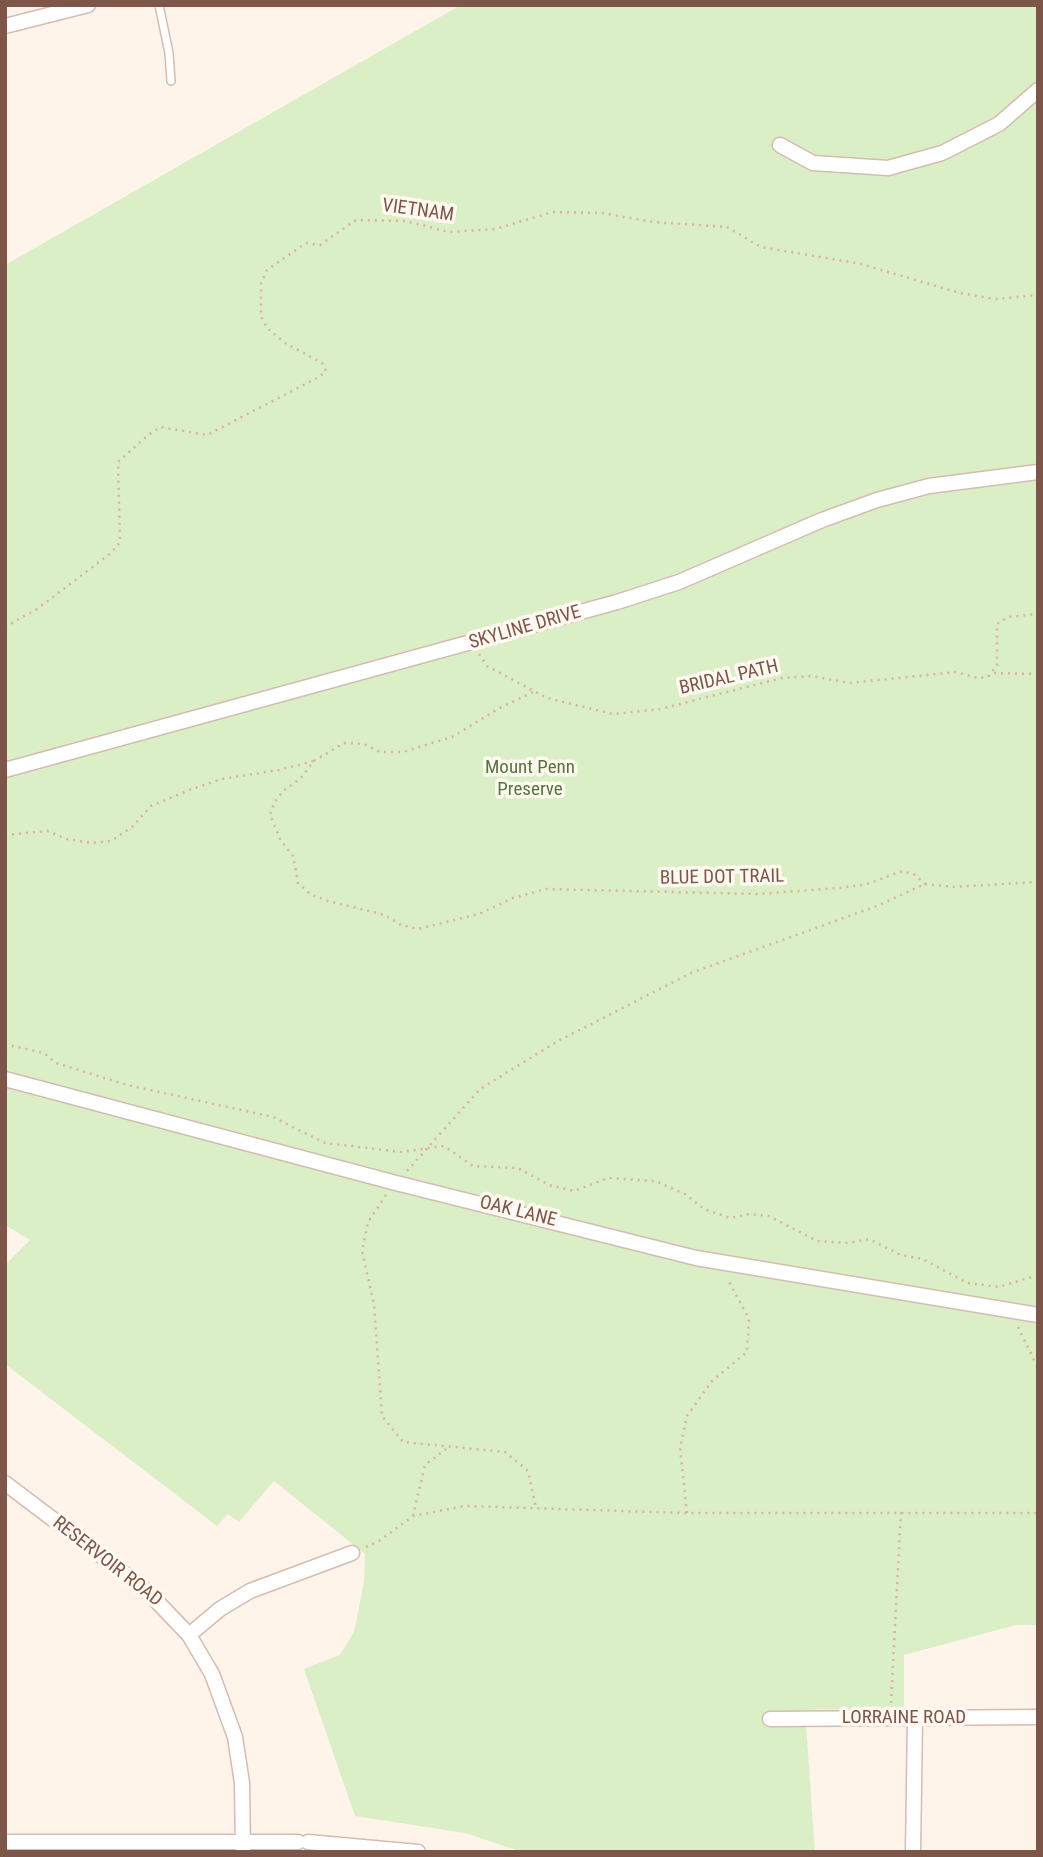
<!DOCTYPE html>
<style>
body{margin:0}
#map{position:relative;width:1043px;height:1857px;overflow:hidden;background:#fef4ea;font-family:"Roboto Condensed",sans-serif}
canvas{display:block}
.frame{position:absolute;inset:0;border:7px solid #7d5649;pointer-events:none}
</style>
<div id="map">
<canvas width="1043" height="1857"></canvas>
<div class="frame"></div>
</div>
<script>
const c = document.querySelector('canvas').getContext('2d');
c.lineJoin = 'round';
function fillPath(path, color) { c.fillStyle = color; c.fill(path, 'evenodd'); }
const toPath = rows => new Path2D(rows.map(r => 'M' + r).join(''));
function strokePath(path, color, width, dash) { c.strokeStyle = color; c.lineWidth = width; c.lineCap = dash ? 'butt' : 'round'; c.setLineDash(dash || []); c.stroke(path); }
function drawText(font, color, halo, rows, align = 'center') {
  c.font = font + ' "Roboto Condensed",sans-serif'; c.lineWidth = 7; c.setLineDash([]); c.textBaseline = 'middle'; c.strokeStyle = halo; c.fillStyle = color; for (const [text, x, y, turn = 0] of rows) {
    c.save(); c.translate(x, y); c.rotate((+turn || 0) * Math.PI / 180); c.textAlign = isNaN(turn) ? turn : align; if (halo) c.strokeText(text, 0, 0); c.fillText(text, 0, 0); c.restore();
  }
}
fillPath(toPath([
 [461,5,1038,5,1038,1625,1016,1625,904,1655,904,1708,805,1710,815,1852,522,1852,465,1833,355,1816,304,1669,340,1655,354,1632,364,1582,365,1554,274,1481,239,1522,228,1514,217,1526,5,1364,5,1265,30,1240,5,1225,5,265]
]), '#dbefc6');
const lane = toPath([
 [159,5,169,53,171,81]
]);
const street = toPath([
 [5,26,88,5],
 [780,145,813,163,888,168,942,153,999,124,1038,90],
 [5,770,617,602,679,582,822,520,877,500,929,486,1038,472],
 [5,1079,396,1183,696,1258,1038,1315],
 [5,1483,145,1589,189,1635,212,1674,235,1737,242,1783,243,1852],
 [189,1635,220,1609,250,1591,352,1553],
 [770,1719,1038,1717],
 [5,1842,298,1842],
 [308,1842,418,1852],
 [913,1852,915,1719]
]);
strokePath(lane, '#d5bcb0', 10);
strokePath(street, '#d5bcb0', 17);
strokePath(toPath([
 [5,627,37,609,111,553,120,542,118,462,147,436,160,427,207,435,319,377,326,371,322,363,285,343,267,328,261,316,261,283,267,270,306,243,320,245,356,220,405,221,449,232,495,229,553,212,602,213,653,222,727,227,761,247,861,264,960,293,995,299,1038,295],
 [479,654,487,666,547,698,613,714,660,709,782,678,812,676,849,683,956,672,978,678,988,677,997,665,997,624,1008,617,1038,614],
 [994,673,1038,674],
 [533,692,498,709,452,737,403,752,380,752,364,744,344,743,314,761,300,779,283,791,274,803,270,815,281,841,293,856,298,883,310,894,328,901,385,915,401,925,418,929,479,914,513,898,546,889,758,894,839,888,867,884,902,871,915,875,925,884],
 [5,835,47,831,67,839,91,843,111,841,132,827,151,806,192,789,222,779,279,770,314,761],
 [925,884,952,887,1038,882],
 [5,1048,13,1046,44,1053,56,1063,127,1085,273,1117,325,1143,401,1152,444,1146,473,1166,518,1168,549,1185,574,1191,608,1178,655,1181,685,1194,704,1209,730,1218,749,1214,769,1216,817,1241,848,1243,869,1239,901,1255,923,1259,967,1283,999,1287,1038,1275],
 [407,1171,480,1089,558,1041,691,973,877,906,925,884],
 [386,1195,368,1222,362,1251,374,1304,382,1416,403,1442,505,1452,528,1471,536,1508],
 [1018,1327,1038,1368],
 [687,1513,680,1448,687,1416,712,1381,747,1352,749,1319,727,1278],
 [413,1516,425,1465,450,1446],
 [366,1547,379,1541,413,1516,464,1506,687,1513,1038,1513],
 [891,1703,901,1511]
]), '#ddb1a0', 2.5, [2, 5]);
strokePath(lane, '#fff', 7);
strokePath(street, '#fff', 14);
drawText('19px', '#7d5649', '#fff9f2', [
 ["VIETNAM",418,211,8],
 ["SKYLINE DRIVE",525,628,-16],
 ["BRIDAL PATH",729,678,-13],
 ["BLUE DOT TRAIL",722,878,-1],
 ["OAK LANE",518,1212,14],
 ["RESERVOIR ROAD",107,1562,38],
 ["LORRAINE ROAD",904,1718]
]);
drawText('19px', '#53773a', '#fff9f2', [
 ["Mount Penn",530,768],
 ["Preserve",530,790]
]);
</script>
